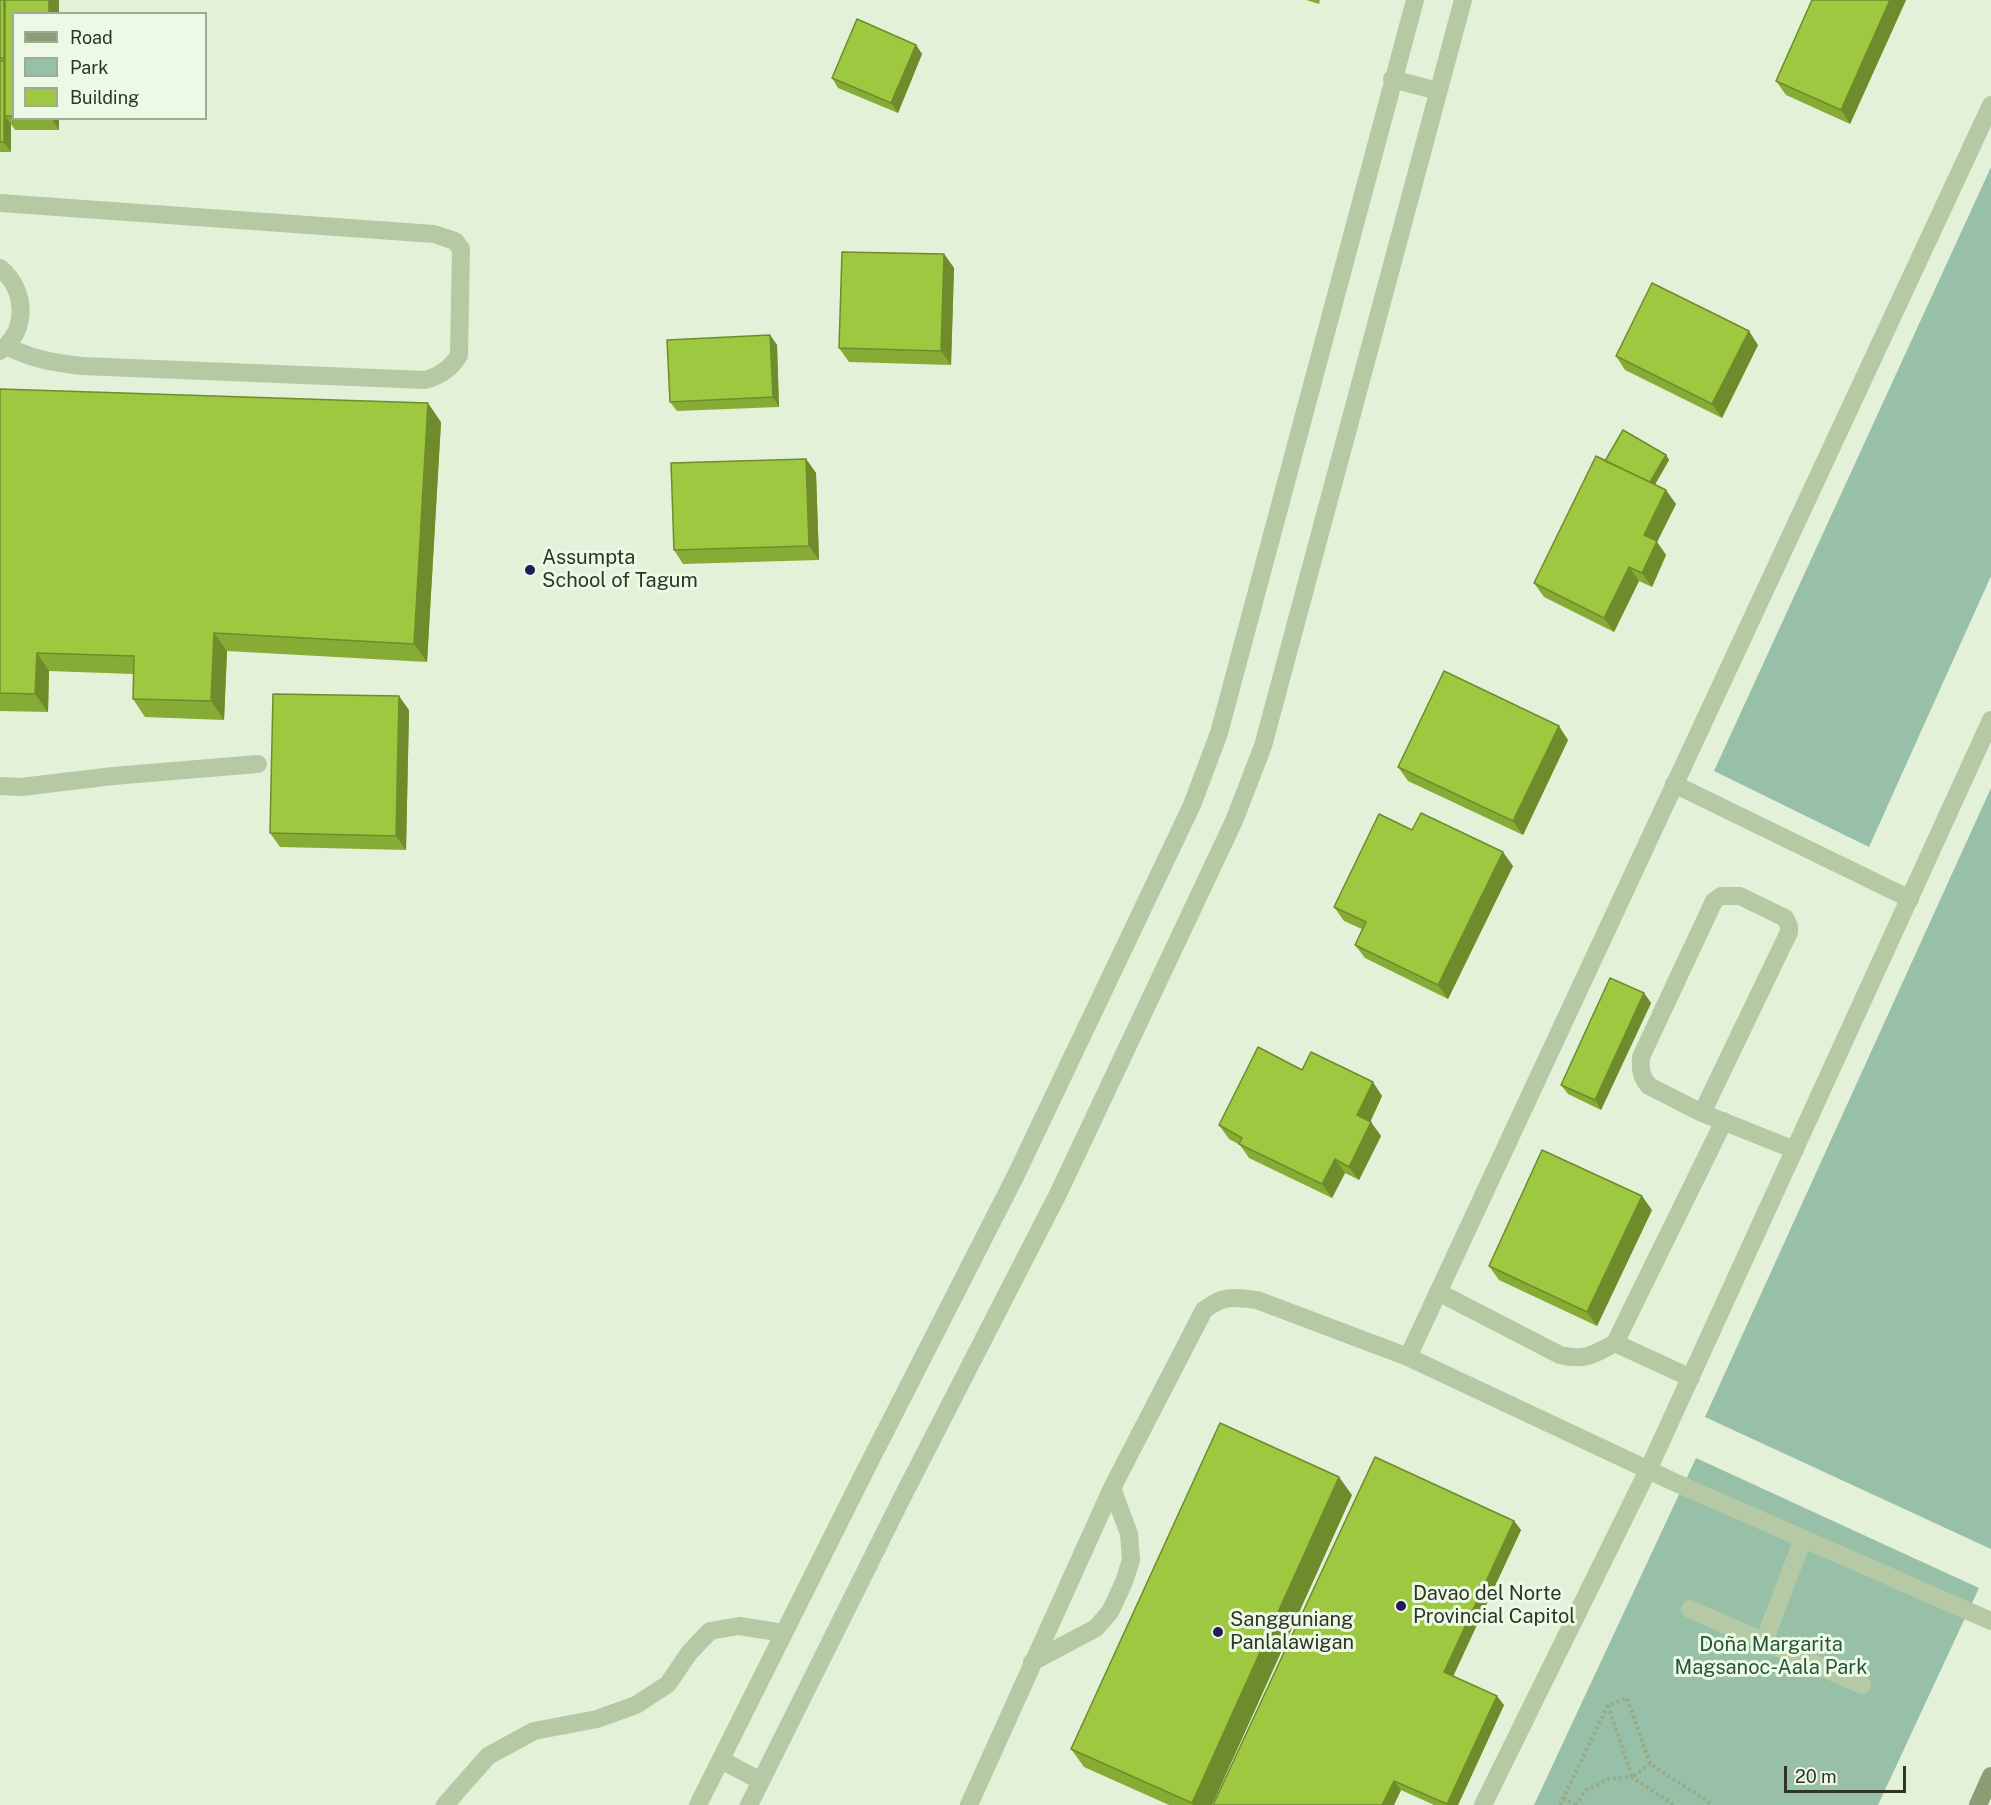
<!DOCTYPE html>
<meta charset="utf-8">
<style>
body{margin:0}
#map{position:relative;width:1991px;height:1805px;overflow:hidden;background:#e2f1d8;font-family:"Public Sans",sans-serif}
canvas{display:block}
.legend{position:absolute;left:12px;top:12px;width:195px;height:108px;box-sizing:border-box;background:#ecf9e4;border:2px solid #a0aa98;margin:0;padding:8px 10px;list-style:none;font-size:18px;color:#2f3426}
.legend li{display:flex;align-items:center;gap:12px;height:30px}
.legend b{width:30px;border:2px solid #a0aa98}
.scale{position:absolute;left:1784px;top:1766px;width:122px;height:27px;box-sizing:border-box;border:3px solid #2f3426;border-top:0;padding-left:8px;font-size:18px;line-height:21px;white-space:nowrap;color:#2f3426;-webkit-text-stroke:4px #ecf9e4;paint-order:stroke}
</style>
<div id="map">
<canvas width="1991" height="1805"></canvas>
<ul class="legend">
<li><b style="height:8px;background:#8c9d75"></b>Road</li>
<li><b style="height:16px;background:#98c0a8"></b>Park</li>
<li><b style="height:16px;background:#9dc83f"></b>Building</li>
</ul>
<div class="scale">20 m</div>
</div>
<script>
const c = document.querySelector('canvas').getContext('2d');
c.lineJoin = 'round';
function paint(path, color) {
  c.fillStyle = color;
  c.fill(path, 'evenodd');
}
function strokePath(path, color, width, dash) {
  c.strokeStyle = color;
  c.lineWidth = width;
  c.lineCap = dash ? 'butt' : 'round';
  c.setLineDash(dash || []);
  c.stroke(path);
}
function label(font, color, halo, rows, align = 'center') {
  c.font = font + ' "Public Sans",sans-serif';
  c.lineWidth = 6;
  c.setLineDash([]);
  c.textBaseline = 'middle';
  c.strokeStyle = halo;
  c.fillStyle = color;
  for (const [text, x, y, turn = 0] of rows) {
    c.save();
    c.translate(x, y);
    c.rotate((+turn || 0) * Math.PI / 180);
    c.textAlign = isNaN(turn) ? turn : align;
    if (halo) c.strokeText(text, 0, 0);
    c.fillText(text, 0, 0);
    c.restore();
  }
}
paint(new Path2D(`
 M1991 167V576L1869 847 1714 771Z
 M1991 788V1549L1705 1417Z
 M1696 1458 1979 1588 1878 1805H1534Z`), '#98c0a8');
strokePath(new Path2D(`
 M1608 1705 1632 1777 1650 1764
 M1563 1798 1575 1805
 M1560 1805 1608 1705 1627 1698 1650 1764 1713 1805
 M1575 1805 1586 1790 1609 1779 1632 1777 1674 1805`), '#98ab86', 4, [3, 3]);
strokePath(new Path2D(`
 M0 203 434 234 455 241 461 249 459 355C451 369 440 376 425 380L82 366C54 363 32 359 6 346
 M0 268C26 289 29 330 0 351
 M1674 784 1910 899
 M0 786 21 787 113 776 258 764
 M1702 1113 1789 932V926L1785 918 1740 896H1721L1714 901 1641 1057C1640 1069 1641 1077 1649 1086L1702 1113 1795 1150
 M1438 1292 1560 1355C1585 1361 1593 1355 1615 1343
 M1691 1378 1615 1343 1724 1121
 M1690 1609 1862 1685
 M1764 1641 1803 1539
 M445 1805 488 1756 534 1731 597 1719 636 1705 668 1684 689 1653 710 1631 739 1626 784 1633`), '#b5c9a4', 18);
strokePath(new Path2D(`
 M1392 79 1438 91
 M1408 1357 1991 105
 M1032 1662 1096 1628 1110 1612 1124 1582 1131 1560 1129 1534 1112 1488
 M721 1760 761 1781
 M698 1805 863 1475 1016 1175 1192 805 1219 733 1415 0
 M749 1805 904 1494 1058 1194 1234 821 1263 746 1463 0
 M969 1805 1112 1488 1204 1310C1224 1295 1233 1297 1257 1300L1408 1357 1674 1482 1991 1621
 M1483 1805 1649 1468 1991 720`), '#b5c9a4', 18);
strokePath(new Path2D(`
 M1978 1805 1991 1776`), '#8c9d75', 18);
paint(new Path2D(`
 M0 0H59V14H14V118H59V130H15L11 124V152H0Z
 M1306 0H1320L1319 4Z
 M1812 0H1906L1850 124 1786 95 1776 81Z
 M916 45 922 54 898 113 838 88 832 78Z
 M944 254 954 268 951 365 849 362 839 348Z
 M770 335 777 345 779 407 677 411 670 402Z
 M1758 345 1722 418 1625 370 1616 356Z
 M0 389 441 422 427 662 227 651 224 720 145 717 133 699V674L49 671 48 712 0 711Z
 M1666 455 1669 460 1655 484 1676 504 1657 542 1666 555 1652 587 1639 581 1614 632 1544 597 1534 583 1606 461Z
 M806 459 816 473 819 560 683 564 674 550Z
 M409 710 406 850 280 847 270 833Z
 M1568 740 1523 835 1408 781 1398 767Z
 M1412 830 1513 866 1448 999 1365 958 1355 945 1362 929 1344 921 1334 907Z
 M1644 993 1651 1003 1601 1110 1568 1094 1561 1085Z
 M1302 1070 1382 1096 1370 1122 1381 1136 1359 1180 1345 1173 1332 1198 1249 1158 1240 1145 1229 1139 1219 1125Z
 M1652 1210 1597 1326 1499 1280 1489 1266Z
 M1352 1495 1212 1805H1169L1084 1767 1071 1749Z
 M1514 1521 1521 1530 1453 1676 1504 1705 1458 1805H1434L1401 1790 1394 1805H1213Z`), '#87ac36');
paint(new Path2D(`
 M49 0H59V14H49Z
 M1890 0H1906L1850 124 1841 110Z
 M916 45 922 54 898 113 891 103Z
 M4 61 5 116 11 124V152L4 142Z
 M51 118H59V130Z
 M944 254 954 268 951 365 941 351Z
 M1749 331 1758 345 1722 418 1712 404Z
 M770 335 777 345 779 407 773 397Z
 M428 403 441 422 427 662 414 644Z
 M1666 455 1669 460 1652 490 1648 485Z
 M806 459 816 473 819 560 809 546Z
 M1666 490 1676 504 1657 542 1666 555 1652 587 1642 573 1644 535Z
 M1629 567 1639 581 1614 632 1604 618Z
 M214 633 227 651 224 720 211 701Z
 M37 653 49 671 48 712 35 694Z
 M399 696 409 710 406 850 396 836Z
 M1559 726 1568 740 1523 835 1513 821Z
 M1503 852 1513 866 1448 999 1438 985Z
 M1644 993 1651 1003 1601 1110 1595 1100Z
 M1373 1082 1382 1096 1367 1129 1357 1115Z
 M1371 1122 1381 1136 1359 1180 1349 1167Z
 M1335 1159 1345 1173 1332 1198 1322 1184Z
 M1642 1196 1652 1210 1597 1326 1587 1312Z
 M1339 1477 1352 1495 1212 1805H1193L1192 1803Z
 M1514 1521 1521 1530 1451 1681 1444 1672Z
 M1497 1696 1504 1705 1458 1805H1448L1447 1804Z
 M1394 1781 1401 1790 1394 1805H1382Z`), '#6e8c2c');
const building = new Path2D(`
 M0 0H4V58H0Z
 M5 0H49V14H14V116H5Z
 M1812 0H1890L1841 110 1776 81Z
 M857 19 916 45 891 103 832 78Z
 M0 61H4V142H0Z
 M842 252 944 254 941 351 839 348Z
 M1652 283 1749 331 1712 404 1616 356Z
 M770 335 773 397 670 402 667 340Z
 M0 389 428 403 414 644 214 633 211 701 133 699 134 656 37 653 35 694 0 693Z
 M1623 430 1666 455 1650 482 1605 461Z
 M1596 456 1666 490 1644 535 1657 541 1642 573 1629 567 1604 618 1534 583Z
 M806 459 809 546 674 550 671 463Z
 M1444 671 1559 726 1513 821 1398 767Z
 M273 694 399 696 396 836 270 833Z
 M1421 813 1503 852 1438 985 1355 945 1366 922 1334 907 1379 814 1412 830Z
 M1610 978 1644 993 1595 1100 1561 1085Z
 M1258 1047 1302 1070 1311 1052 1373 1082 1357 1115 1371 1122 1349 1167 1335 1159 1322 1184 1239 1144 1242 1138 1219 1125Z
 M1542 1150 1642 1196 1587 1312 1489 1266Z
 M1220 1423 1339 1477 1192 1803 1071 1749Z
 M1375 1457 1514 1521 1444 1672 1497 1696 1447 1804 1394 1781 1382 1805H1213Z`);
paint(building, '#9dc83f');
strokePath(building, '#6e8c2c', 1.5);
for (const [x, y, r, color] of [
 [530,570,6,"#231b56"],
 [1401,1606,6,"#231b56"],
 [1218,1632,6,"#231b56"]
]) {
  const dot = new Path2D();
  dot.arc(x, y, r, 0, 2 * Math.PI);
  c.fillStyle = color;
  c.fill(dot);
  strokePath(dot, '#ecf9e4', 2);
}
label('20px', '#2f3426', '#ecf9e4', [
 ["Assumpta",542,558],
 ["School of Tagum",542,581],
 ["Davao del Norte",1413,1594],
 ["Provincial Capitol",1413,1617],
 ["Sangguniang",1230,1620],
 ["Panlalawigan",1230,1643]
], 'left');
label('20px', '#29533b', '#ecf9e4', [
 ["Doña Margarita",1771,1645],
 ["Magsanoc-Aala Park",1771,1668]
]);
</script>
